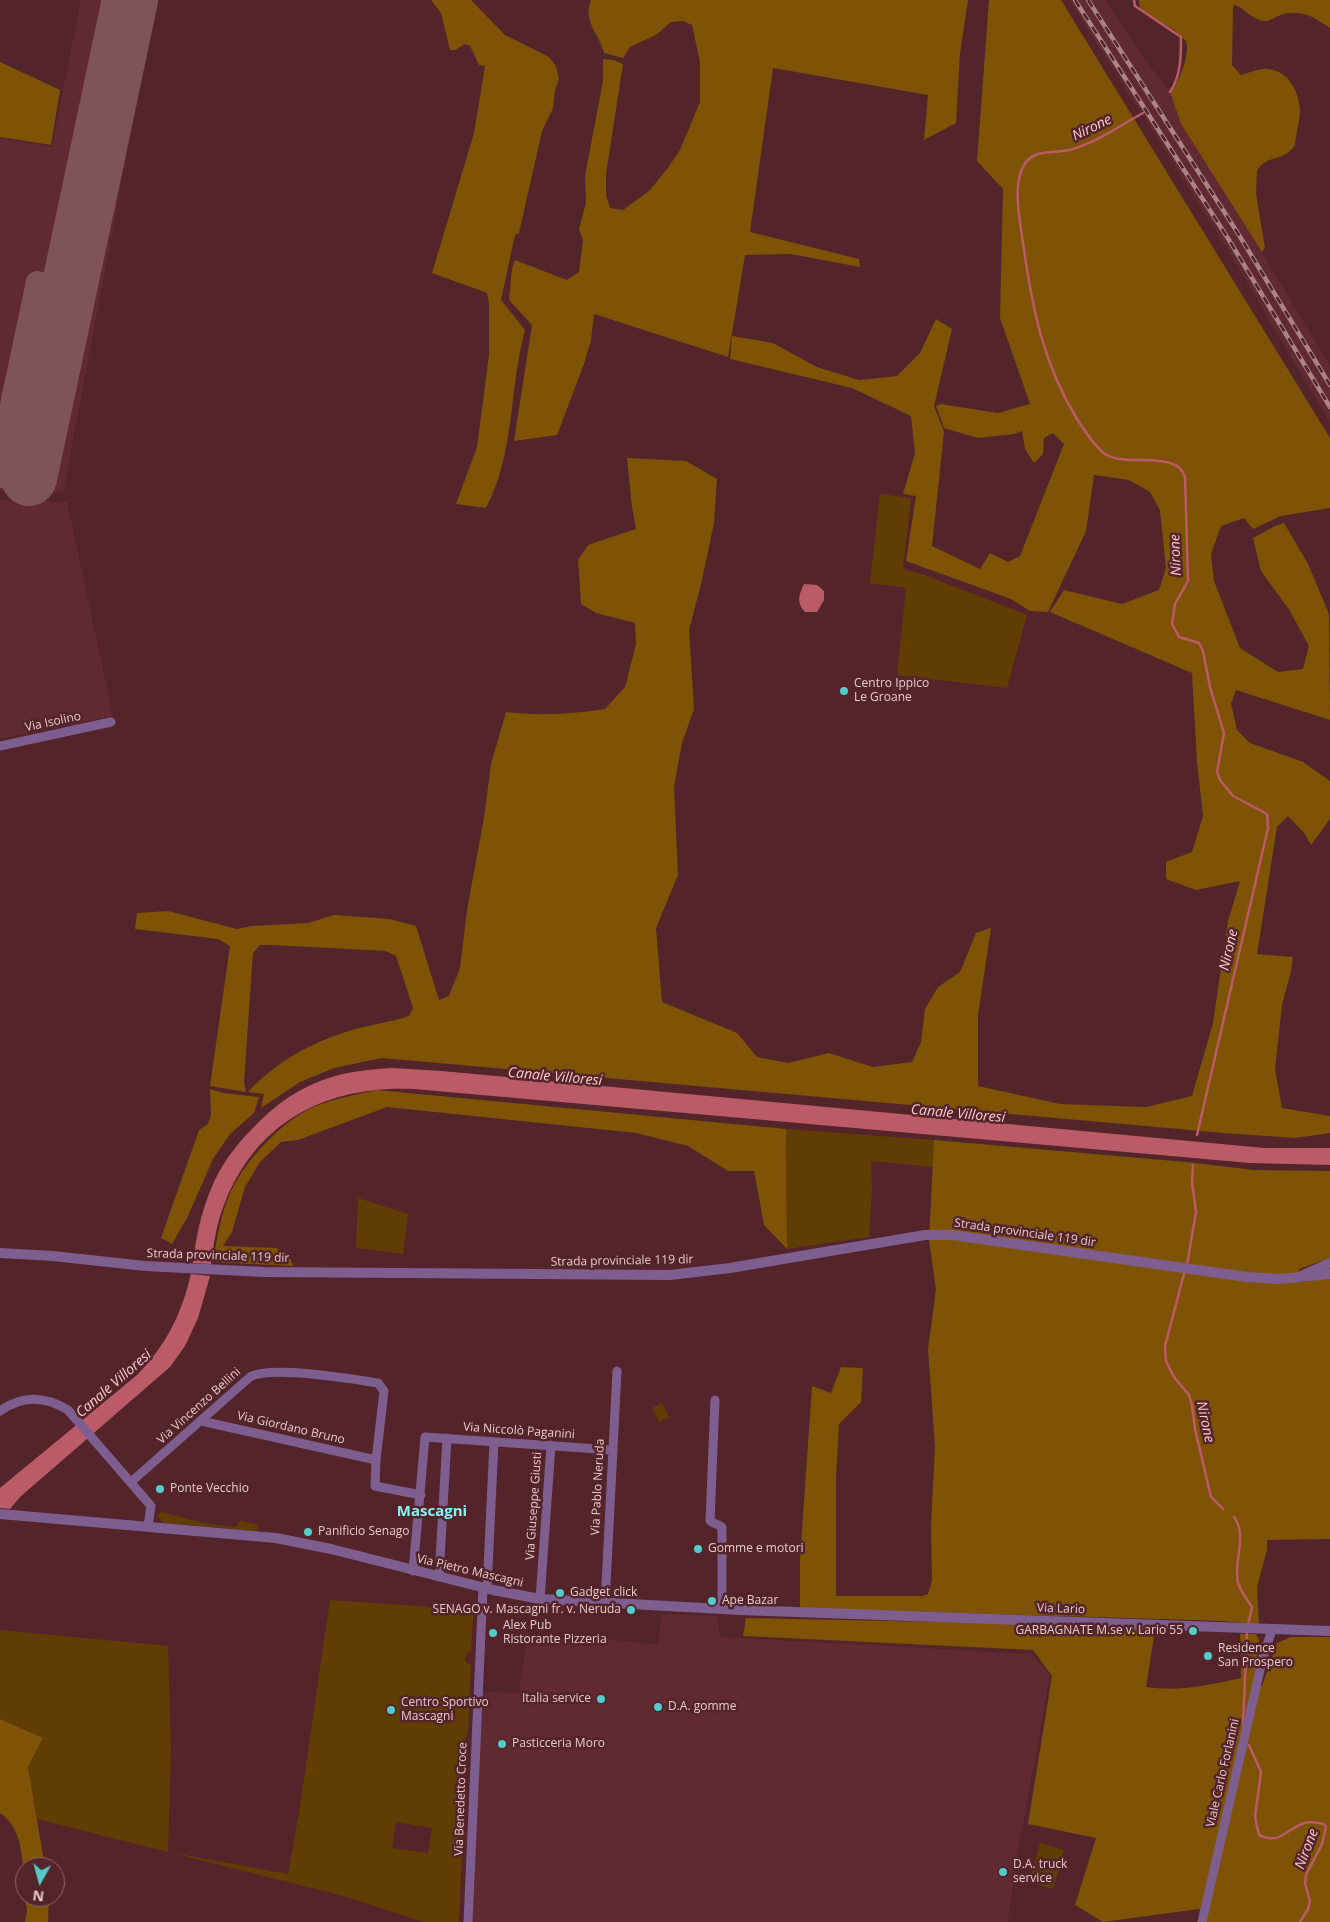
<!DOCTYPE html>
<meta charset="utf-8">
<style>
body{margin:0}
#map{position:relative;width:1330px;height:1922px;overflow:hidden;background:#53242a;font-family:"Open Sans",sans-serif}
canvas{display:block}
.north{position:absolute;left:15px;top:1857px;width:50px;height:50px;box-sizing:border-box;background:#53242a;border:1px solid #8f666a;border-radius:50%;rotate:187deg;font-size:14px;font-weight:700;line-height:20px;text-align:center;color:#e8c9cb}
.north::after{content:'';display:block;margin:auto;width:18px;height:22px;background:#53cdcb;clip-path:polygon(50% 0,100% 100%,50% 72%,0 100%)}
</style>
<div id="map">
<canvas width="1330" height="1922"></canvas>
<div class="north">N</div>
</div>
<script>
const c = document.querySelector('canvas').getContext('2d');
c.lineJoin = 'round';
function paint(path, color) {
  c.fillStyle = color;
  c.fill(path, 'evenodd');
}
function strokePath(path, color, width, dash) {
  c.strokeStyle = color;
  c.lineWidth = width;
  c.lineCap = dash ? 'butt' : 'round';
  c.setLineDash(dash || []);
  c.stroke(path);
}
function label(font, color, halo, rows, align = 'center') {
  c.font = font + ' "Open Sans",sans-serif';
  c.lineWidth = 5;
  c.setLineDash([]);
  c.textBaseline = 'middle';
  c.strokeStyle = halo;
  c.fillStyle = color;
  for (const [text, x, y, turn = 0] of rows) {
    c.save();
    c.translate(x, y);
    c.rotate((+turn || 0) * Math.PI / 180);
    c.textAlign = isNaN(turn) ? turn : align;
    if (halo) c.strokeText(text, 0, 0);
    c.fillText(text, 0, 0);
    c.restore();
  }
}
paint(new Path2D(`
 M81 0H156L63 493 0 491V138L52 147Z
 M1069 0H1106L1144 58 1170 92 1181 124 1262 252 1330 366V423L1229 252 1145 119 1146 116 1141 109 1138 108Z
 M0 500 67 502 113 716 0 739Z
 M662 1614 717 1616 720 1637 1032 1654 1050 1676 1016 1862 1008 1922H468L482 1692 519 1693 527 1641 568 1645 569 1635 658 1645Z`), '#612a32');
paint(new Path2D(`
 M880 494 911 498 903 569 922 574 1027 615 1007 688 897 675 906 588 870 583Z
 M786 1129 934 1140 933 1167 871 1161 872 1190 869 1237 787 1249Z
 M358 1198 408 1214 403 1254 356 1248Z
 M662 1403 669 1417 659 1422 652 1408Z
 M161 1512 208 1524 236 1527 240 1521 259 1525 257 1530 255 1531 164 1523 157 1516Z
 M330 1600 477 1610 473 1618 471 1651 466 1655 465 1661 471 1665 468 1731 463 1744 466 1758 459 1922H424L343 1896 37 1819 28 1767 43 1738 0 1719V1630L168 1646 171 1750 168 1852 288 1874 299 1813ZM396 1822 432 1828 428 1853 392 1848Z
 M1040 1843 1064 1850 1053 1889 1029 1882Z`), '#603e03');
paint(new Path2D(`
 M431 0H471L505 35 549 57 556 66 559 79 555 90 553 108 542 131 519 233 515 235 501 300 525 330C509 389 515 453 486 508L456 504 477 447 489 355V304L487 293 432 273 474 133 485 66 479 65 470 46 465 44 455 50H450L441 13Z
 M591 0H968L960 53 956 123 924 140 928 95 773 68 750 232 859 259 860 267 791 254 745 255 728 357 594 314 591 340 584 364 557 435 514 441 532 325 509 300 512 269 515 260 567 280 579 272 583 240 579 229 586 203 585 176 603 81V59L613 60 623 64 606 174V195L610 208 623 210 649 191 667 169 680 150 700 102V62L692 25 683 21 671 22 656 35 630 47 623 58 604 53C600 35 582 21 591 0Z
 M989 0H1061L1330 438V508L1281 516 1253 529 1244 518 1221 526 1211 554 1214 581 1240 648 1278 672 1303 669 1309 646 1290 611 1261 571 1253 538 1275 526 1284 523 1308 564 1329 614 1330 720 1236 690 1231 704 1237 730 1250 743 1303 762 1330 781V819L1311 845 1305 834 1288 816 1277 827 1257 954 1293 957 1291 971 1282 1005 1275 1069 1282 1108 1330 1116V1133L1295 1138 1224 1133 382 1058 334 1068 300 1082 261 1108 264 1094 248 1092C275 1063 308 1044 346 1032 366 1025 388 1023 409 1016L413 1008 396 956 386 951 271 945H260L253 953 244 1082 246 1092 210 1086 230 946 218 939 135 929 137 913 168 911 237 929 251 926 308 923 334 915 390 919 416 926 439 1000 449 996 460 968 467 910 484 818 491 764 506 712C539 716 572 714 605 709L625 687 636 644 635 623 596 613 581 604 578 560 588 545 636 529 632 507 627 458 686 461 717 479 714 523 701 584 689 630 694 709 682 743 674 787 678 875 656 928 662 1002 737 1033 757 1057 788 1063 829 1053 873 1067 912 1062 921 1042 925 1009 938 987 960 972 976 933 991 928 978 1015V1086L1060 1104 1146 1107 1192 1096 1213 1023 1228 921 1240 881 1196 890 1166 879V862L1192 852 1203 816 1197 762 1192 673 1050 612 1064 590 1122 604 1159 590 1166 568 1160 510 1150 492 1129 480 1094 475 1086 531 1048 612 1030 611 1011 599 906 561 916 496 903 494 915 453 911 416 852 388 730 359 732 336 773 343 817 367 859 380 897 376 920 353 936 319 952 329 934 406 944 432 932 546 980 569 990 553 1008 562 1020 556 1064 444 1053 433 1044 438 1043 454 1034 463 1025 449 1022 431 1014 434 978 438 944 428 936 406 940 404 998 413 1030 404 1000 318 1003 189 977 161Z
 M1139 0H1330V28C1312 16 1300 8 1278 16 1273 18 1269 22 1263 21 1253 19 1245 10 1236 5L1233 6 1232 65 1241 75C1249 73 1260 68 1268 69 1289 71 1299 92 1300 110 1300 121 1296 133 1295 145 1285 162 1266 154 1257 171L1256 194 1265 248 1262 252 1181 124 1170 92C1180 82 1190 54 1186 41L1174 30 1144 12 1140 8Z
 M0 62 60 90 51 145 0 137Z
 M210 1089 223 1093 259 1097 254 1113 230 1134 213 1159 187 1218 172 1244 161 1238 199 1130 208 1124 211 1115Z
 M377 1090 786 1129 787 1249 764 1225 754 1171H728L688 1146 636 1133 387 1107 298 1140 281 1142 260 1162 245 1187 232 1232 223 1246 276 1248 289 1255 293 1266 213 1262C217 1238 221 1213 231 1191 247 1158 286 1116 321 1104 339 1098 358 1094 377 1090Z
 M934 1140 1186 1162 1254 1170 1330 1171V1258L1299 1269 1302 1282 1330 1278V1539L1267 1540V1550L1257 1587 1259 1625 1224 1621 800 1608V1559L812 1386 831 1393 841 1367 863 1368 861 1402 839 1424 836 1478V1596H923L928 1594 932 1580 931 1524 935 1447 928 1349 936 1289 929 1240Z
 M746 1618 1080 1625 1155 1630 1146 1687C1179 1692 1209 1685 1241 1678L1240 1634H1256L1259 1640 1254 1684 1262 1686 1277 1643 1291 1637H1330V1922H1204L1205 1917 1199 1909 1103 1922 1075 1905 1096 1838 1028 1824 1052 1676 1033 1650 743 1636Z
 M0 1719 43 1738 28 1767 45 1867H25V1893C22 1866 25 1829 0 1813Z
 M25 1897H49L48 1922H25L27 1911Z`), '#7e5306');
paint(new Path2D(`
 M804 584 817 585 824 591V600L817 612H805C796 602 799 595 804 584Z
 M392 1068 442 1071 1264 1148H1330V1165L1250 1163 414 1089C327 1085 256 1121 224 1205 216 1224 214 1244 211 1264L193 1263C196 1237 201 1213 211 1189 220 1166 235 1146 252 1129 294 1085 331 1071 392 1068Z
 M191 1274 210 1276 198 1318 185 1346 170 1367 20 1497 10 1509 0 1508V1488L137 1375C167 1344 181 1315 191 1274Z`), '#bc5b68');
strokePath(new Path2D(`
 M1134 0 1135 6 1181 37C1181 56 1181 76 1170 92
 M1143 113C1121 125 1094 144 1069 150 1054 154 1034 148 1024 165 1012 185 1020 221 1023 243 1032 307 1043 364 1077 419 1085 431 1094 446 1105 454 1125 468 1177 449 1185 477L1188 581 1175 604 1172 624 1179 637 1199 643 1203 651 1210 687 1224 733 1217 772 1220 780 1233 796 1267 814 1268 828 1197 1135
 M1187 1265 1196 1212 1192 1182 1193 1165
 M1185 1270 1165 1346 1166 1361 1174 1377 1189 1395 1192 1405 1195 1429 1211 1497 1223 1509
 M1234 1517C1248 1535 1233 1562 1238 1583 1241 1592 1247 1599 1252 1607L1248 1625
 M1243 1725 1247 1630
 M1249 1745 1261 1772 1255 1817 1259 1835C1280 1845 1285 1830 1304 1823 1310 1821 1318 1823 1324 1824L1326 1827 1322 1844 1306 1875 1305 1883 1310 1902 1308 1909 1300 1922`), '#bc5b68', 2.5);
strokePath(new Path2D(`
 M0 457 37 282 70 289
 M0 477 29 478`), '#7e5459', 22);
strokePath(new Path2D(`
 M29 478 130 0`), '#7e5459', 56);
strokePath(new Path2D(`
 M0 746 111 722
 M715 1400 710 1521 722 1527V1609
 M0 1411C22 1395 45 1396 68 1410L151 1506 148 1526
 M201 1421 376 1460
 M131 1482 250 1377C271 1365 352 1379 378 1383L384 1391 376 1460 375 1486 421 1495
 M413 1571 425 1437 612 1450
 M439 1577 447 1438
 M487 1589 494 1442
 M540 1599 551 1445
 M605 1604 617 1371
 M468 1922 483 1588
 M1202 1922 1263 1657 1272 1630`), '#7e5e8f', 9);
strokePath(new Path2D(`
 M0 1253 53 1256 145 1266 264 1272 670 1275 730 1268 925 1235H952L1247 1277 1280 1279 1330 1274
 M1303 1275 1330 1263
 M0 1514 276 1538 331 1549 493 1590 540 1599 740 1610 1330 1631`), '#7e5e8f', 10);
const rail = new Path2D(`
 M1075 0 1229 240 1330 407
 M1088 0 1239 235 1330 385`);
strokePath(rail, '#aa8488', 4.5);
strokePath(rail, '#53242a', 2.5, [8]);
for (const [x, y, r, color] of [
 [844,691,5,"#53cdcb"],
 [160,1489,5,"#53cdcb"],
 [308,1532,5,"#53cdcb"],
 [698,1549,5,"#53cdcb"],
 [560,1593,5,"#53cdcb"],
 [712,1601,5,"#53cdcb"],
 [631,1610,5,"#53cdcb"],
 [1193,1631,5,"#53cdcb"],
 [493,1633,5,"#53cdcb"],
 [1208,1656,5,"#53cdcb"],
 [601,1699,5,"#53cdcb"],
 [658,1707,5,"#53cdcb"],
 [391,1710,5,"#53cdcb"],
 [502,1744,5,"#53cdcb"],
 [1003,1872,5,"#53cdcb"]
]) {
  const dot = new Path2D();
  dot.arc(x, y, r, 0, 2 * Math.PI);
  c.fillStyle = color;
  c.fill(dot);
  strokePath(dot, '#53242a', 2);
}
label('12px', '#e8c9cb', '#53242a', [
 ["Centro Ippico",854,684],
 ["Le Groane",854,698],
 ["Ponte Vecchio",170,1489],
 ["Panificio Senago",318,1532],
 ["Gomme e motori",708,1549],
 ["Gadget click",570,1593],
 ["Ape Bazar",722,1601],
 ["SENAGO v. Mascagni fr. v. Neruda",621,1610,"right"],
 ["Alex Pub",503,1626],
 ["Ristorante Pizzeria",503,1640],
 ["GARBAGNATE M.se v. Lario 55",1183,1631,"right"],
 ["Residence",1218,1649],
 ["San Prospero",1218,1663],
 ["Italia service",591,1699,"right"],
 ["Centro Sportivo",401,1703],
 ["Mascagni",401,1717],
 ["D.A. gomme",668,1707],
 ["Pasticceria Moro",512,1744],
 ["D.A. truck",1013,1865],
 ["service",1013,1879]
], 'left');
label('12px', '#e8c9cb', '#53242a', [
 ["Via Isolino",53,722,-12],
 ["Strada provinciale 119 dir",1025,1233,8],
 ["Strada provinciale 119 dir",218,1256,2],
 ["Strada provinciale 119 dir",622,1261,-1],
 ["Via Vincenzo Bellini",199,1406,-42],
 ["Via Giordano Bruno",291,1428,13],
 ["Via Niccolò Paganini",519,1431,4],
 ["Via Pablo Neruda",598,1487,-87],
 ["Via Giuseppe Giusti",534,1506,-86],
 ["Via Pietro Mascagni",470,1571,13],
 ["Via Lario",1061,1609,2],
 ["Viale Carlo Forlanini",1223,1773,-77],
 ["Via Benedetto Croce",461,1799,-88]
]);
label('italic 14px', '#fec8cc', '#53242a', [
 ["Nirone",1092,128,-26],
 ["Nirone",1176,555,-92],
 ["Nirone",1229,950,-77],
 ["Canale Villoresi",555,1077,5],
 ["Canale Villoresi",958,1114,5],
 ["Canale Villoresi",114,1384,-41],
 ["Nirone",1205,1422,78],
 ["Nirone",1307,1849,-69]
]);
label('bold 15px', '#88f4f1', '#53242a', [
 ["Mascagni",432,1512]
]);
</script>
